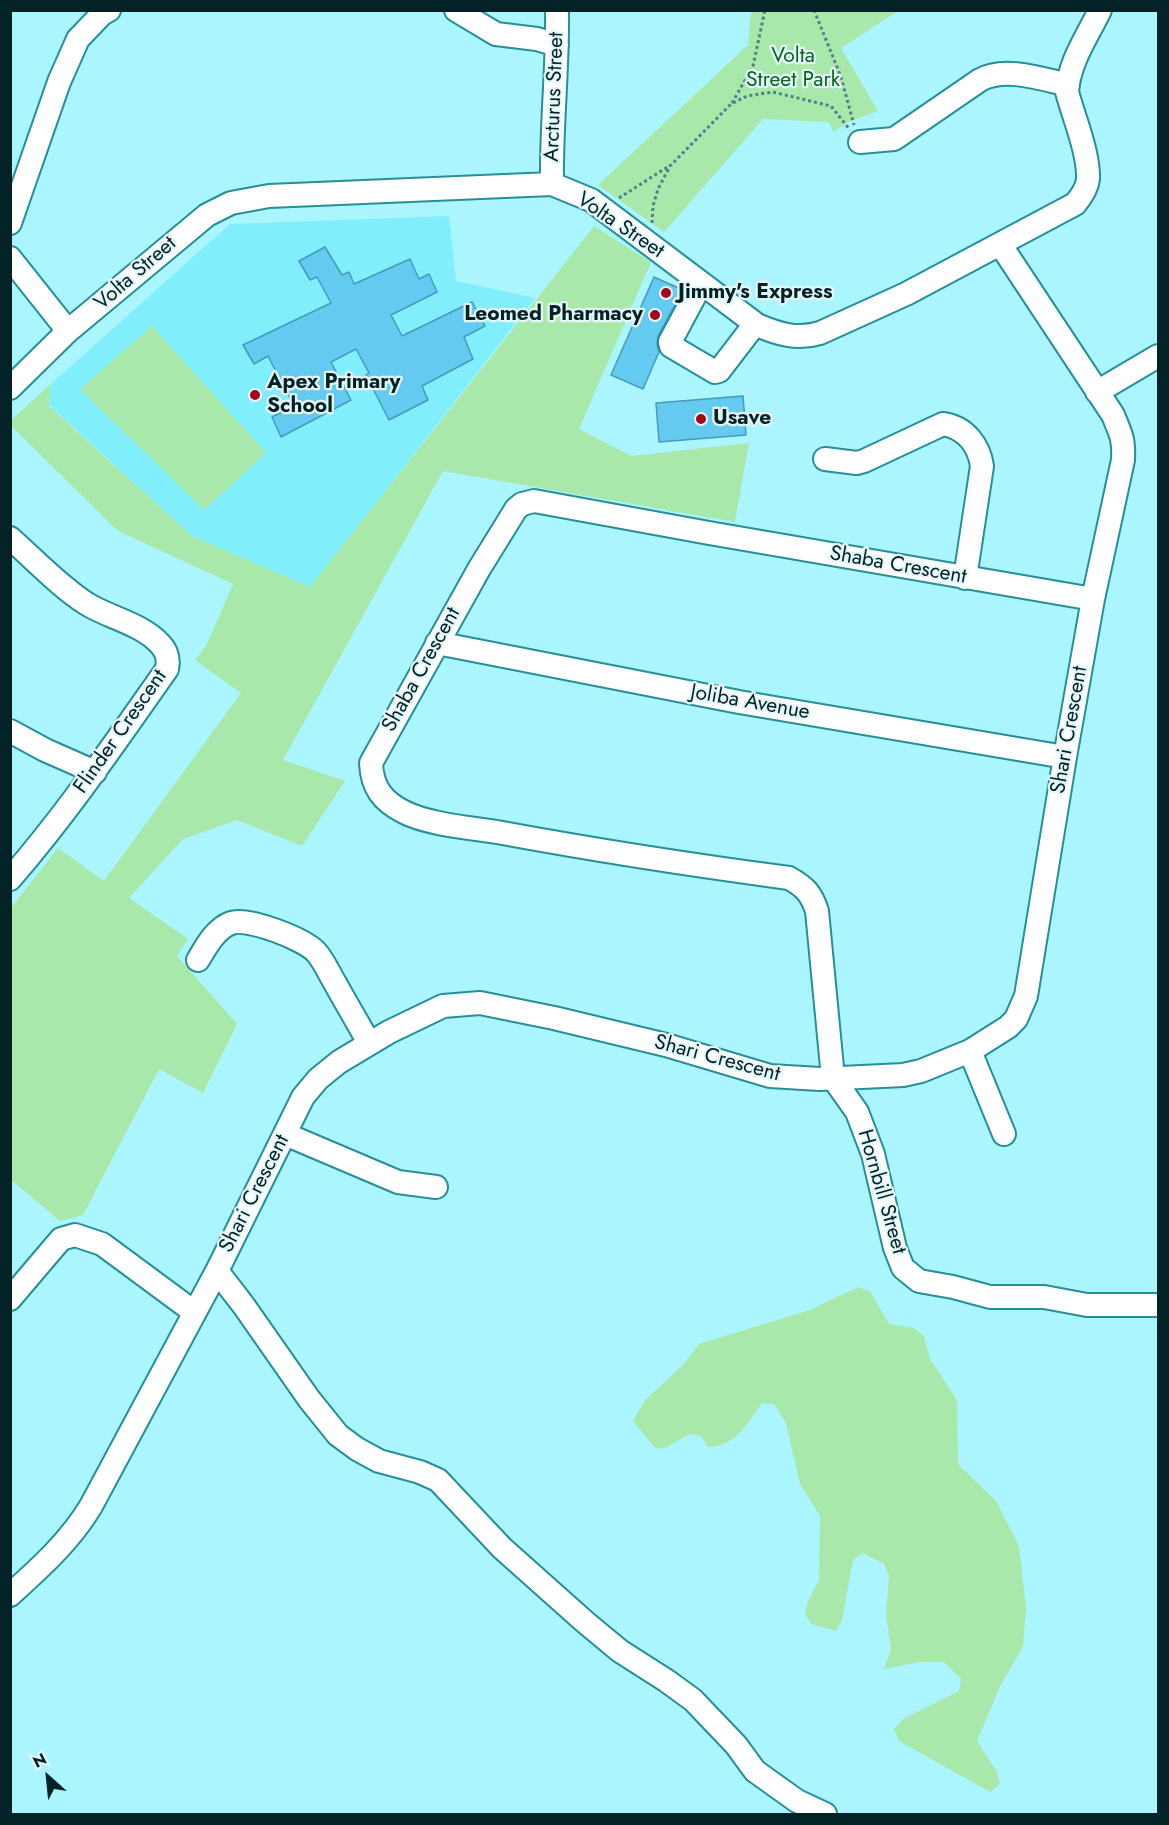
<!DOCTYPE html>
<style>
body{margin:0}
#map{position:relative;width:1169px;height:1825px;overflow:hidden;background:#abf5fe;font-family:Jost,sans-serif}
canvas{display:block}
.frame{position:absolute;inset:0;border:12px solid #032226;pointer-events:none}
.north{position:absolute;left:18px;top:1747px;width:60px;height:60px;-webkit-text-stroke:4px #e6f7f9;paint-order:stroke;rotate:333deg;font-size:16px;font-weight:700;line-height:24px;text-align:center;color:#032226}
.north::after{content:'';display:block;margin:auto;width:21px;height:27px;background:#032226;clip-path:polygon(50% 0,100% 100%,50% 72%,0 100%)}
</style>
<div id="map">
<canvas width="1169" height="1825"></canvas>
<div class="frame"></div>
<div class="north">N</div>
</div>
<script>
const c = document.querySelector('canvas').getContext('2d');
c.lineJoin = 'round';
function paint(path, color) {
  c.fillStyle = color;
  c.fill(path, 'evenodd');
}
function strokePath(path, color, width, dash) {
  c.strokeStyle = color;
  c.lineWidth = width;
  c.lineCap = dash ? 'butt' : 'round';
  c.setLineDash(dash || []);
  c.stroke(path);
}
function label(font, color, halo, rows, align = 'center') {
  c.font = font + ' Jost,sans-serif';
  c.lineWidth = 4.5;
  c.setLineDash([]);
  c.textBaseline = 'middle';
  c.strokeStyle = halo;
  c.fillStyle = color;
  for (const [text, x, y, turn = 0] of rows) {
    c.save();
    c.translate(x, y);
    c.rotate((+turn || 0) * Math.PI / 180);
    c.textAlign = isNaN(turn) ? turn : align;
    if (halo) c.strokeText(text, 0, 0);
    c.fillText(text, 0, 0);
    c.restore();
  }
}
paint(new Path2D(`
 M449 216 456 281 535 298 310 588 192 536 49 405 51 384 230 224Z`), '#81eefb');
paint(new Path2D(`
 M751 11H898L841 48 878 111 850 121 833 132 829 122 763 119 664 232 598 185 748 45Z
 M594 226 651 262 579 429 631 456 749 443 735 522 443 471 283 760 345 781 302 846 237 820 183 839 129 898 188 939 177 956 237 1024 203 1093 159 1069 83 1215 60 1221 11 1180V908L58 848 104 881 241 693 195 660 206 646 233 584 118 531 11 426V420L51 384 49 406 192 536 310 587Z
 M152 326 266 453 204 510 80 389Z
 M858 1287 870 1291 889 1324 914 1328 924 1336 930 1359 957 1400 958 1464 996 1501 1019 1546 1026 1608 1023 1647 1001 1684 977 1741 997 1772 1000 1784 990 1792 899 1741 894 1729 903 1719 959 1691 961 1679 944 1662H920L884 1669 891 1650 886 1614 889 1576 884 1564 863 1553 853 1560 842 1620 836 1631 811 1624 805 1614 808 1601 819 1580 820 1516 800 1484 786 1423 774 1404 762 1403C747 1424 735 1447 708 1447L701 1436 689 1434 667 1447 656 1449 633 1421 645 1400 683 1365 699 1344 810 1310Z`), '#a8e8aa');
const building = new Path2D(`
 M325 247 342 275 349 272 354 284 410 259 419 279 429 274 437 292 391 315 402 336 472 302 485 326 464 337 473 359 422 386 428 400 389 420 366 375 369 373 356 349 331 362 351 400 281 437 272 417 294 406 268 356 254 364 243 345 331 303 317 277 310 280 299 261Z
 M654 277 683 290 658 336 657 344 659 352 643 389 611 375Z
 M743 396 746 435 659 442 656 403Z`);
paint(building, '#64caf0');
strokePath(building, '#479ab9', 1.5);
const minor = new Path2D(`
 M456 10 496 34 537 39 557 45
 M860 142 894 139 980 80C1005 66 1042 79 1068 85
 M552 184C551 126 558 69 557 10
 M10 223 59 82 78 39 102 14 109 10
 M10 258 68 331
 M701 284 670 342 671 346 715 372 719 371 755 324
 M10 388 68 331 207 215 231 203 269 196 552 184 591 200 757 325C778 334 797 340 820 333L906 294 1075 204C1081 197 1087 189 1088 179 1089 153 1074 118 1067 92 1069 62 1087 37 1100 10
 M1097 392 1158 356
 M825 459 857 463 864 461 943 424C965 427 979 445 982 466L965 578
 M10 538C35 560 59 586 87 604 110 618 142 624 160 644 167 651 169 659 167 669 117 740 68 812 10 879
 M1093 599 709 533 534 501 522 504 516 509 479 569 371 763C372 787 382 801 404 812 427 824 470 828 497 832 594 850 691 865 789 878 805 887 811 893 817 911L833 1078 857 1112 873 1154 895 1248 903 1268 919 1281 953 1287 990 1297H1044L1087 1305H1158
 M437 643 739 702 1065 757
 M10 731 45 750 95 772
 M198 960C206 947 215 929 231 923 248 917 304 939 316 952 324 961 329 973 335 983 346 1003 358 1023 369 1043
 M970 1051 1004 1134
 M285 1134 398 1182 436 1187
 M217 1271 244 1306 309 1399 338 1435 357 1449 379 1461 420 1472 438 1480 502 1548 585 1622 620 1651 667 1681 693 1700 736 1745 755 1771 797 1801 825 1814
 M10 1299 61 1239 75 1235 102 1244 194 1312
 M10 1595C41 1567 70 1541 91 1506L217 1271 303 1097 318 1079 339 1062 389 1032 443 1006 480 1003 554 1018 666 1045 770 1076 820 1079 903 1075 921 1071 970 1051 1008 1027 1016 1019 1026 996 1065 757 1093 599 1123 460C1124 438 1121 435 1113 415L1000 244`);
strokePath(minor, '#268f99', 26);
strokePath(new Path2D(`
 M814 10 841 77 854 125
 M732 103 753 66 765 10
 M619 198 669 166
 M652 223 653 206 658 189 670 166 731 104 747 96 773 92 831 106 850 130`), '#4f8188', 3, [3, 3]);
strokePath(minor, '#fff', 22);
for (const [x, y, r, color] of [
 [666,293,6,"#a30719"],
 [655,315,6,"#a30719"],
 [255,395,6,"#a30719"],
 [701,419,6,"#a30719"]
]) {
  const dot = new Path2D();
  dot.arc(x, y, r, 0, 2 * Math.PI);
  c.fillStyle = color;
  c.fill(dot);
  strokePath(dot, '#e6f7f9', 2);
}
label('21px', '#016619', '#e6f7f9', [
 ["Volta",793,57],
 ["Street Park",793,81]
]);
label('21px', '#032226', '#e6f7f9', [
 ["Arcturus Street",555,97,-88],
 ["Volta Street",620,226,34],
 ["Volta Street",136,274,-41],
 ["Shaba Crescent",898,566,10],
 ["Shaba Crescent",422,670,-61],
 ["Joliba Avenue",750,703,10],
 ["Shari Crescent",1070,730,-80],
 ["Flinder Crescent",121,732,-55],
 ["Shari Crescent",717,1059,15],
 ["Hornbill Street",881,1192,74],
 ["Shari Crescent",255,1194,-63]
]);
label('bold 21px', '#032226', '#e6f7f9', [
 ["Jimmy's Express",678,293],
 ["Leomed Pharmacy",643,315,"right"],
 ["Apex Primary",267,383],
 ["School",267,407],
 ["Usave",713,419]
], 'left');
</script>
